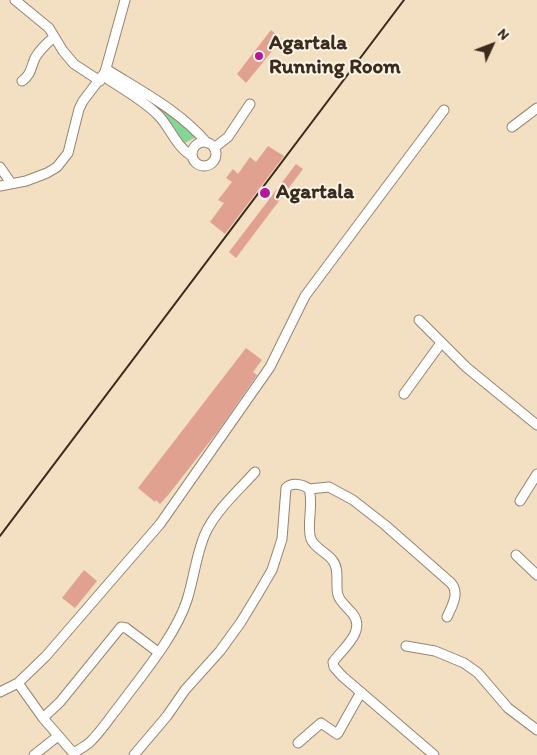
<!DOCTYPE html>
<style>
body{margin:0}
#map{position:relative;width:537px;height:755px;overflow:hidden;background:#f3dfc2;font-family:Itim,sans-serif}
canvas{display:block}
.north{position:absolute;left:467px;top:20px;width:50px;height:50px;-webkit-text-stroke:4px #fcf5e5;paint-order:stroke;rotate:47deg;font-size:14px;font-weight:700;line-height:20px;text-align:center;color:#3b2a1e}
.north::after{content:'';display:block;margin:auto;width:18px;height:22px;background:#3b2a1e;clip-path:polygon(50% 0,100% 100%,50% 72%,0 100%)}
</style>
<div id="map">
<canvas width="537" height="755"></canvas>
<div class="north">N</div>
</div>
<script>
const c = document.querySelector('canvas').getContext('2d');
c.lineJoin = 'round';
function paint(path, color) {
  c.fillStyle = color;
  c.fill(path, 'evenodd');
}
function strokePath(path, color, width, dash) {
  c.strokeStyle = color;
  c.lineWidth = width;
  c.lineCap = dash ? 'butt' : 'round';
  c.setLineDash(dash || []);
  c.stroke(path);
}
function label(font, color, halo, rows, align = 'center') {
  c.font = font + ' Itim,sans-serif';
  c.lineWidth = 4;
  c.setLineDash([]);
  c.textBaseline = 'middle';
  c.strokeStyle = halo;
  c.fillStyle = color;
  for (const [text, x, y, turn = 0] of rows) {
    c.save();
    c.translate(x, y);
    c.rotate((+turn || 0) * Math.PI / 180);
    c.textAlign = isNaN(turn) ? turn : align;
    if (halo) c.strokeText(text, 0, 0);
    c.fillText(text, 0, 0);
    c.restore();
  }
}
paint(new Path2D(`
 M110 75 153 102 196 137 183 144 170 122 161 112Z`), '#85d798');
paint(new Path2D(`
 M271 30 282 39 246 83 237 74Z
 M268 146 284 156 225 234 210 222 224 203 218 200 232 182 226 178 233 169 238 174 250 157 256 162Z
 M296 164 303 169 236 258 229 252Z
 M246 348 262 360 253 372 257 375 218 431 169 494 160 504 156 500 155 502 138 488Z
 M84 570 97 581 75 608 62 598Z`), '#e0a191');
const minor = new Path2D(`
 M15 0 49 28 63 51 74 64 100 81
 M106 69C141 91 180 111 207 143
 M103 76C121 88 142 99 158 115 170 127 176 147 192 156
 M22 81C31 75 31 67 35 58 40 49 47 43 54 37
 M512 127 537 108
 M192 154a12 12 0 1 1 24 0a12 12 0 1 1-24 0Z
 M214 148 228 137 250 104
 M0 167 11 183
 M0 186 26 181 47 173 57 167 68 153 79 109 83 101 105 72 125 0
 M419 320 466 367 537 425
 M404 394 441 343
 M309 489 329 487 353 500 385 525 451 583C460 593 452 606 447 617
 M520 501 537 474
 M516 555 537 575
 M406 646 435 651 464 663 478 673 508 708 537 730
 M18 683 43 718 75 755
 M0 692 18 683 46 656 160 524 270 367 305 296 444 110
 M43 718 60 702 121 627 126 628 158 652
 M298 743 321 723 337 734 338 733 361 692
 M73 753C79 750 84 747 89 743 101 732 110 717 120 705 142 675 176 635 187 600 194 578 196 555 205 534 216 510 238 491 255 472
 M34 755 58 736
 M134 755 167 716 185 690 220 651 241 622 258 594 272 570 282 539 286 488C292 482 303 484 309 489 314 505 306 525 311 539 315 549 327 552 333 561 340 570 335 584 338 595 340 602 347 607 352 613 367 631 343 648 333 662L334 667 342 676 434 755`);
strokePath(minor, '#978470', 11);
strokePath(minor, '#fff', 9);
strokePath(new Path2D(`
 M0 536 404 0`), '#3b2a1e', 2);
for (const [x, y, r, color] of [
 [259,56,5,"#b5179e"],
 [265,193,6,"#b5179e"]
]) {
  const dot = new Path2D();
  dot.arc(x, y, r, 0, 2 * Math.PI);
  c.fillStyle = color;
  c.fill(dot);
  strokePath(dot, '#fcf5e5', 2);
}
label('bold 21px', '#3b2a1e', '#fcf5e5', [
 ["Agartala",269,44],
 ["Running Room",269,68],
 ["Agartala",276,193]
], 'left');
</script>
